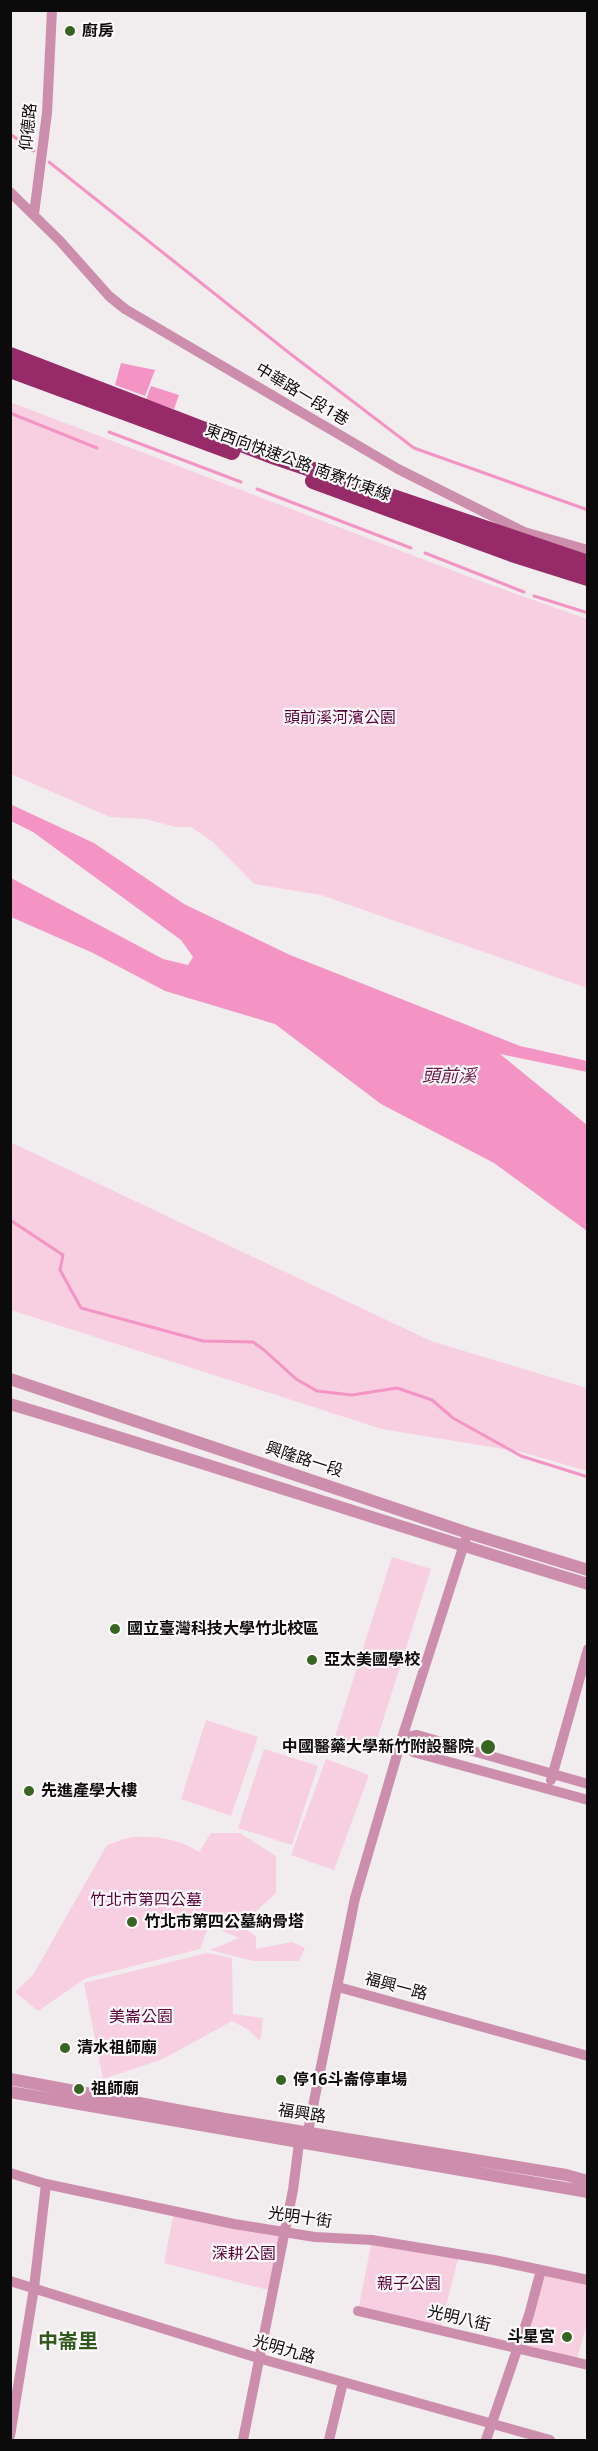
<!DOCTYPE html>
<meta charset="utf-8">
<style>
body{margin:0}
#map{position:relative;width:598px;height:2451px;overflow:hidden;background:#f1ecee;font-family:"Noto Sans",sans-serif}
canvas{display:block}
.frame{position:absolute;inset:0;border:12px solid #0c0b0c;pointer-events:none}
</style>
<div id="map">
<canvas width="598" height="2451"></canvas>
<div class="frame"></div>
</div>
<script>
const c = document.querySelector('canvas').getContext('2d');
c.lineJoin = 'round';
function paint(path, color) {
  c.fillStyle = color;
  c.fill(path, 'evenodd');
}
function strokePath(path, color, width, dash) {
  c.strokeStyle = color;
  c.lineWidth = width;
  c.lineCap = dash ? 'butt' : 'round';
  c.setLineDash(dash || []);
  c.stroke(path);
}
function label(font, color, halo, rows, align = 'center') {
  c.font = font + ' "Noto Sans","Noto Sans TC",sans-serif';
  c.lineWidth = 4.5;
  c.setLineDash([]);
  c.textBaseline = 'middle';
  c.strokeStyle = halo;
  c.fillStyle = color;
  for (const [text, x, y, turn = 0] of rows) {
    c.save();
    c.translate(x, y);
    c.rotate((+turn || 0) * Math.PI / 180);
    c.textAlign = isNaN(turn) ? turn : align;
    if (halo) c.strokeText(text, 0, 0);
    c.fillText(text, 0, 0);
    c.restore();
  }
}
paint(new Path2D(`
 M10 402 488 584 587 619V988L321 895 254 884 213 842 191 827H175L146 819 110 817 11 774Z
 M10 1142 431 1341 587 1388V1471L522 1452 382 1429 11 1310Z
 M392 1557 431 1569 373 1752 334 1740Z
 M206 1720 258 1737 231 1816 181 1799Z
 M264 1749 318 1766 292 1845 238 1828Z
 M326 1759 369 1775 334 1870 291 1855Z
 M211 1833H240L276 1856V1893L241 1925 256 1937V1949L292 1942 305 1948 299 1961H253L210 1950 239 1938 209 1925 200 1949 86 1978 38 2011 15 1992 33 1975 107 1845C114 1843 122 1839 129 1838 150 1834 182 1840 199 1852Z
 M207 1953 232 1958 233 2014 263 2018 260 2041 247 2029 232 2021 163 2059 103 2079 84 1983Z
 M174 2212 284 2232 272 2291 164 2263Z
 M372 2240 459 2254 440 2330 358 2311Z
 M541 2270 587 2280V2324L576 2362 517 2347Z`), '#f8cee1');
paint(new Path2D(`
 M121 363 155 370 145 396 115 385Z
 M151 386 179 395 174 409 146 400Z
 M10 804 94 843 184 904 290 955 520 1046 587 1061V1072L500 1054 587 1125V1231L494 1163 381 1104 275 1024 165 991 93 953 11 917V878L163 959 188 965 193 957 181 940 33 832 11 821Z`), '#f494c5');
strokePath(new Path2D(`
 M10 134 34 151
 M49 162 288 352 414 448 588 510
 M10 413 97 448
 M109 432 241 482
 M257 489 411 548
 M425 553 524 592
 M534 596 588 613
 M10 1220 63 1255 60 1270 81 1308 203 1341 253 1342 264 1350 296 1379 317 1391 352 1395 397 1388 432 1400 453 1418 521 1456 588 1477`), '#f494c5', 3);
strokePath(new Path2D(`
 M10 192 60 241 109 296 125 309 398 469 524 532 588 550
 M34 214 47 113 52 10
 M402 1738 413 1752 588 1800
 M402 1738 417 1735 588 1784
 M551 1780 588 1649
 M338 1987 588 2056
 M10 2173 46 2184 234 2224 315 2237 372 2240 494 2260 588 2280
 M10 2281 258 2358 550 2440
 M358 2311 588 2365
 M10 2436 34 2288 46 2184
 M243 2440 293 2190 299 2143 308 2131 355 1898 402 1738 466 1538
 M329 2440 343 2382
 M486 2440 529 2315 541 2270`), '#cc8eac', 10);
strokePath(new Path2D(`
 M10 1379 468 1533 588 1570
 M10 1404C204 1462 395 1526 588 1584
 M10 2079 225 2119 566 2175 588 2181
 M10 2092 588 2192`), '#cc8eac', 12);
strokePath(new Path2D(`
 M10 355 275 457 588 563
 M10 370 232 452
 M313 481 512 554 588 578`), '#972b6a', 16);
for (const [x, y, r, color] of [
 [70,31,6,"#386422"],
 [115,1629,6,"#386422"],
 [312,1660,6,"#386422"],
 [488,1747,8,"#386422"],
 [29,1791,6,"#386422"],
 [132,1922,6,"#386422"],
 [65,2048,6,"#386422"],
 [281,2080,6,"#386422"],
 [79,2089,6,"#386422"],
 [567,2337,6,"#386422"]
]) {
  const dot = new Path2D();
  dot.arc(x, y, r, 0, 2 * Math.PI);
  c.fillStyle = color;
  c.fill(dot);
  strokePath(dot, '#fef9fb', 2);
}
label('bold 16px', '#0c0b0c', '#fef9fb', [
 ["廚房",82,31],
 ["國立臺灣科技大學竹北校區",127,1629],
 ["亞太美國學校",324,1660],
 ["中國醫藥大學新竹附設醫院",474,1747,"right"],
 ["先進產學大樓",41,1791],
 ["竹北市第四公墓納骨塔",144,1922],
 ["清水祖師廟",77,2048],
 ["停16斗崙停車場",293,2080],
 ["祖師廟",91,2089],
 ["斗星宮",555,2337,"right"]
], 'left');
label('16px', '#0c0b0c', '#fef9fb', [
 ["仰德路",29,127,-84],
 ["中華路一段1巷",302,395,31],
 ["東西向快速公路 南寮竹東線",298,463,20],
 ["興隆路一段",304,1460,18],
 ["福興一路",396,1987,15],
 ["福興路",302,2114,9],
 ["光明十街",300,2218,8],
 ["光明八街",459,2319,13],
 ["光明九路",284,2350,16]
]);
label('16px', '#5a023b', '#fef9fb', [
 ["頭前溪河濱公園",340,718],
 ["竹北市第四公墓",146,1900],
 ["美崙公園",141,2017],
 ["深耕公園",244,2254],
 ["親子公園",409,2284]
]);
label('italic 18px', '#6c184a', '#fef9fb', [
 ["頭前溪",449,1077]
]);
label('bold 20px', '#32591d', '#fef9fb', [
 ["中崙里",68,2342]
]);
</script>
